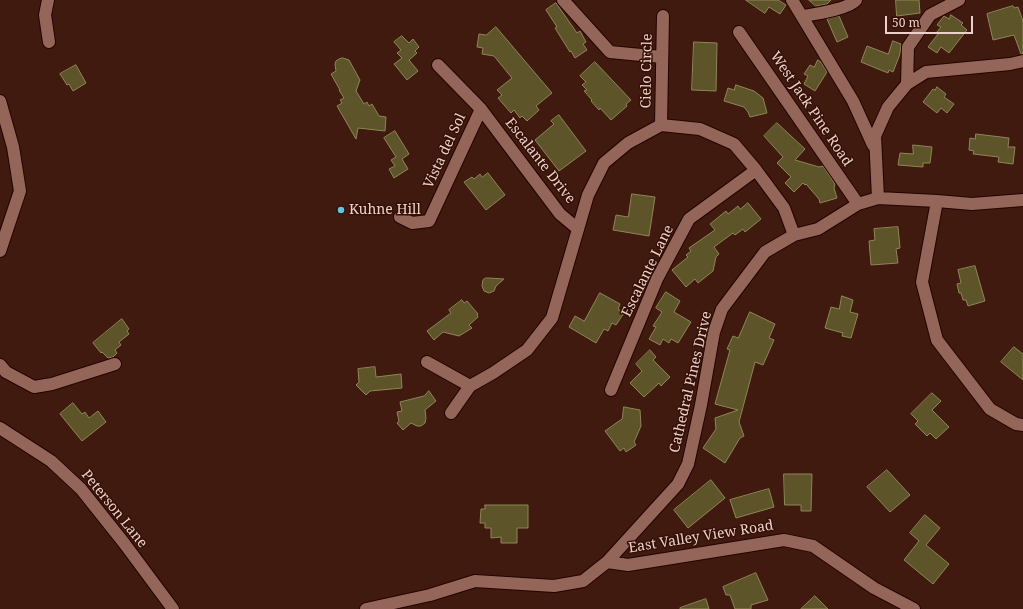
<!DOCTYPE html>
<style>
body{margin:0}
#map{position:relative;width:1023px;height:609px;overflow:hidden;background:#401a0f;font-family:"Noto Serif",serif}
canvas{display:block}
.scale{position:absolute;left:885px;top:16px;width:88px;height:18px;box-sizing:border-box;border:2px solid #ecd1ca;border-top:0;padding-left:5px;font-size:12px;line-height:14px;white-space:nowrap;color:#ecd1ca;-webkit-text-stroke:3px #351006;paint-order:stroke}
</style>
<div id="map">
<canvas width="1023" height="609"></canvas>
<div class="scale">50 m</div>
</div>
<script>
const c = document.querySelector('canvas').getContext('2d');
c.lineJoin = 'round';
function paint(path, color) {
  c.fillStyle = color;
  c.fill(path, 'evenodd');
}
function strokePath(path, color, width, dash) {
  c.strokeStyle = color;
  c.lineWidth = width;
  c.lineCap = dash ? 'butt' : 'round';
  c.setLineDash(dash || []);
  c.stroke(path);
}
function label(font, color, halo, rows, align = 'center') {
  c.font = font + ' "Noto Serif",serif';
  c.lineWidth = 3;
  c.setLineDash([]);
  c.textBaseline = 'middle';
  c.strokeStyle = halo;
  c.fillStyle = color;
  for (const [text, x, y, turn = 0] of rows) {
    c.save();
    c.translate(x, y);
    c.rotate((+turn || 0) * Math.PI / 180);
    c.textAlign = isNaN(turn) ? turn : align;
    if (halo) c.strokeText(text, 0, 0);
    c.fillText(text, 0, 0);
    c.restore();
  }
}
const building = new Path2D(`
 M746 0H778L786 5 780 14 769 7 765 13Z
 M809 0H831L827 4 816 6Z
 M896 0H919L920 13 897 16Z
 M556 3 577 33 580 31 586 42 583 44 587 50 575 58 571 51 570 52 555 28 557 27 546 10Z
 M1013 6 1014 8 1018 7 1023 21V54H1021L1014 35 993 40 987 14Z
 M951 15 963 23 961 25 967 30 949 53 941 47 937 53 928 47 938 34 936 33 941 27 937 25 944 16 949 19Z
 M839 16 848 37 837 42 827 19Z
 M496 27 552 93 536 106 539 110 527 121 522 116 520 118 514 110 511 113 498 98 502 95 497 90 512 78 494 56 482 54 483 48 477 47 479 34 486 35Z
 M402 36 409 43 413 39 419 47 415 51 417 53 409 60 418 71 407 80 394 64 402 58 397 53 401 50 394 42Z
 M893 41 901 44 900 54 893 72 889 70 888 73 861 62 867 46 888 54Z
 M694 42 717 43 716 91 692 90Z
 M343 58 349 60 360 80 356 91 364 104 367 102 369 106 372 104 379 116 386 117 385 131 358 128 356 139 337 106 342 103 340 100 344 98 339 90H340L331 74 336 71 335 64 336 61 339 59Z
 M818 60 821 62 827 72 815 91 804 84 808 76 804 74 810 65 814 67Z
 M595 62 631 100 626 104 627 106 611 120 600 108 599 110 591 101 592 100 584 91 587 90 582 85 586 82 580 76Z
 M76 65 86 83 73 91 69 84 67 85 60 74Z
 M736 85 754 91 763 98 767 113 750 117 748 112 744 107 724 101 728 88 734 90Z
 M937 87 946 94 944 97 954 104 947 113 941 108 937 113 923 102 933 89 935 90Z
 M559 115 586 151 559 171 535 140 554 124 551 121Z
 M777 123 805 149 795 160 819 167 823 166 835 184 834 188 837 198 820 203 819 199 806 184 805 185 803 183 794 192 785 183 791 177 777 163 783 157 764 136Z
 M395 131 409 154 402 159 408 169 394 178 389 169 395 166 391 160 396 157 384 138Z
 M976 134 1009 138 1008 147H1015L1013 164 998 162 999 157 973 154 974 151 969 150 970 138 975 139Z
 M913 145 932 147 930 163H923V167L898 165 900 153 913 154Z
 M488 173 505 195 486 210 464 182 472 177 474 179 480 174 482 177Z
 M632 194 655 197 649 236 613 230 616 215 628 217Z
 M748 203 761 219 745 232 743 229 735 235 733 233 714 247 719 254 716 257 713 271 698 283 695 279 686 287 672 270 688 257 686 255 691 251 689 248 715 230 710 224 726 211 728 214 738 206 740 209Z
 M898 227 900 248 896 249 898 263 871 265 869 241 875 240 874 229Z
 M975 266 985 301 968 306 966 300H963L961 293H959L957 284 961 283 958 270Z
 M486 278H489L504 279 496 286 494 291 489 293 484 291 482 286 483 280Z
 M666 292 680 301 674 312 691 322 678 343 671 339 669 343 663 339 660 345 649 339 656 327 653 326 662 312 656 308Z
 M600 293 620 304 618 309 624 313 616 325 612 323 608 331 604 329 596 343 569 327 575 316 584 321Z
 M842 296 853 300 850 312 858 314 851 338 842 336 843 333 825 328 831 307 839 309Z
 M462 300 464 303 467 301 478 314 477 315 478 317 469 325 472 328 459 336 443 332 434 340 427 331 451 313 449 310Z
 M750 312 775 324 769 338 774 340 763 365 755 362 739 422 744 436 740 438 725 463 703 448 716 429 715 418 738 410 715 404 730 350 727 349 733 336 738 338Z
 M122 319 129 329 127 331 129 334 119 342 121 345 115 350 117 353 113 357 108 358 102 352 101 353 93 343Z
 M1014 347 1023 354V380L1001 362Z
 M650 350 656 357 653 360 670 377 661 386 659 383 644 397 630 383 642 371 636 364Z
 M375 367 376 377 401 374 402 388 370 391 366 395 356 385 359 382 358 369Z
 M429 391 436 401 425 410 426 418 425 423 421 426H417L411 423 403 430 397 423 399 421 397 412 402 411 400 402 424 396Z
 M932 393 941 401 932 410 949 427 936 439 930 433 927 436 915 424 918 421 911 414Z
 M73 403 82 414 85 412 89 418 98 411 106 422 82 441 60 414Z
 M624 407 640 410 641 426 634 442 636 445 626 452 624 448 620 451 605 431 622 419Z
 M887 470 910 495 890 512 867 487Z
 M784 474H812L811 511H801V505H785Z
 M711 480 725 498 688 528 674 510Z
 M769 489 774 507 736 518 730 500Z
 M485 505H528V528H517V543H501V537L491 538V528H485V523H480L481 509H485Z
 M925 515 940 528 926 545 949 564 933 584 904 560 919 541 910 533Z
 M756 573 768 600 751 605V609H735L730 595H726L723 587Z
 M815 596 828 609H801Z
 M706 599 709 609H680V608Z`);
paint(building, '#5e5429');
strokePath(building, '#8f8559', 1);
const minor = new Path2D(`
 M48 0 45 15 49 42
 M563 0 610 52 662 57
 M792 0 853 101 873 145
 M803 16C815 14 849 9 856 0
 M739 32 858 204
 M438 65 481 109 560 214 578 229
 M907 84 908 47 930 15 959 0
 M0 101 13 147 20 191 0 251
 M661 125 663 16
 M878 198 875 136 888 107 907 84 926 72 1010 64 1023 61
 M937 201 922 282 937 340 990 409 1016 424 1023 425
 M400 217 412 223 429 221 481 109
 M427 362 470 386 493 373 527 350 552 318 588 195 604 163 628 143 661 125 700 129 734 144 756 170 784 208 794 235
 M0 365 6 372 34 387 52 384 115 364
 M611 390 657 279 689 219 756 170
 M451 413 470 386
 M0 428 51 461 81 489 124 543 173 609
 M607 562 678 484 688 464 701 405 714 332 722 309 765 252 794 235 818 229 858 204 878 198 937 201 972 204 1023 200
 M366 609 430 595 475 581 554 586 583 581 607 562 628 565 784 540 813 546 874 588 914 609`);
strokePath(minor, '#250300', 14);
strokePath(minor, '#946659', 12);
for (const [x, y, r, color] of [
 [341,210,4,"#59c8e4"]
]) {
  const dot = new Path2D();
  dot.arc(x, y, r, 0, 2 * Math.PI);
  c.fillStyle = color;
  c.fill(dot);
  strokePath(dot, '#351006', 1.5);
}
label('14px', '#ecd1ca', '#351006', [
 ["Cielo Circle",647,71,-89],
 ["West Jack Pine Road",811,109,56],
 ["Vista del Sol",445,151,-65],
 ["Escalante Drive",540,161,52],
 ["Escalante Lane",648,271,-64],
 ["Cathedral Pines Drive",691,382,-77],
 ["Peterson Lane",114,509,51],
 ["East Valley View Road",701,537,-9]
]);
label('14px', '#ecd1ca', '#351006', [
 ["Kuhne Hill",349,210]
], 'left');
</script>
